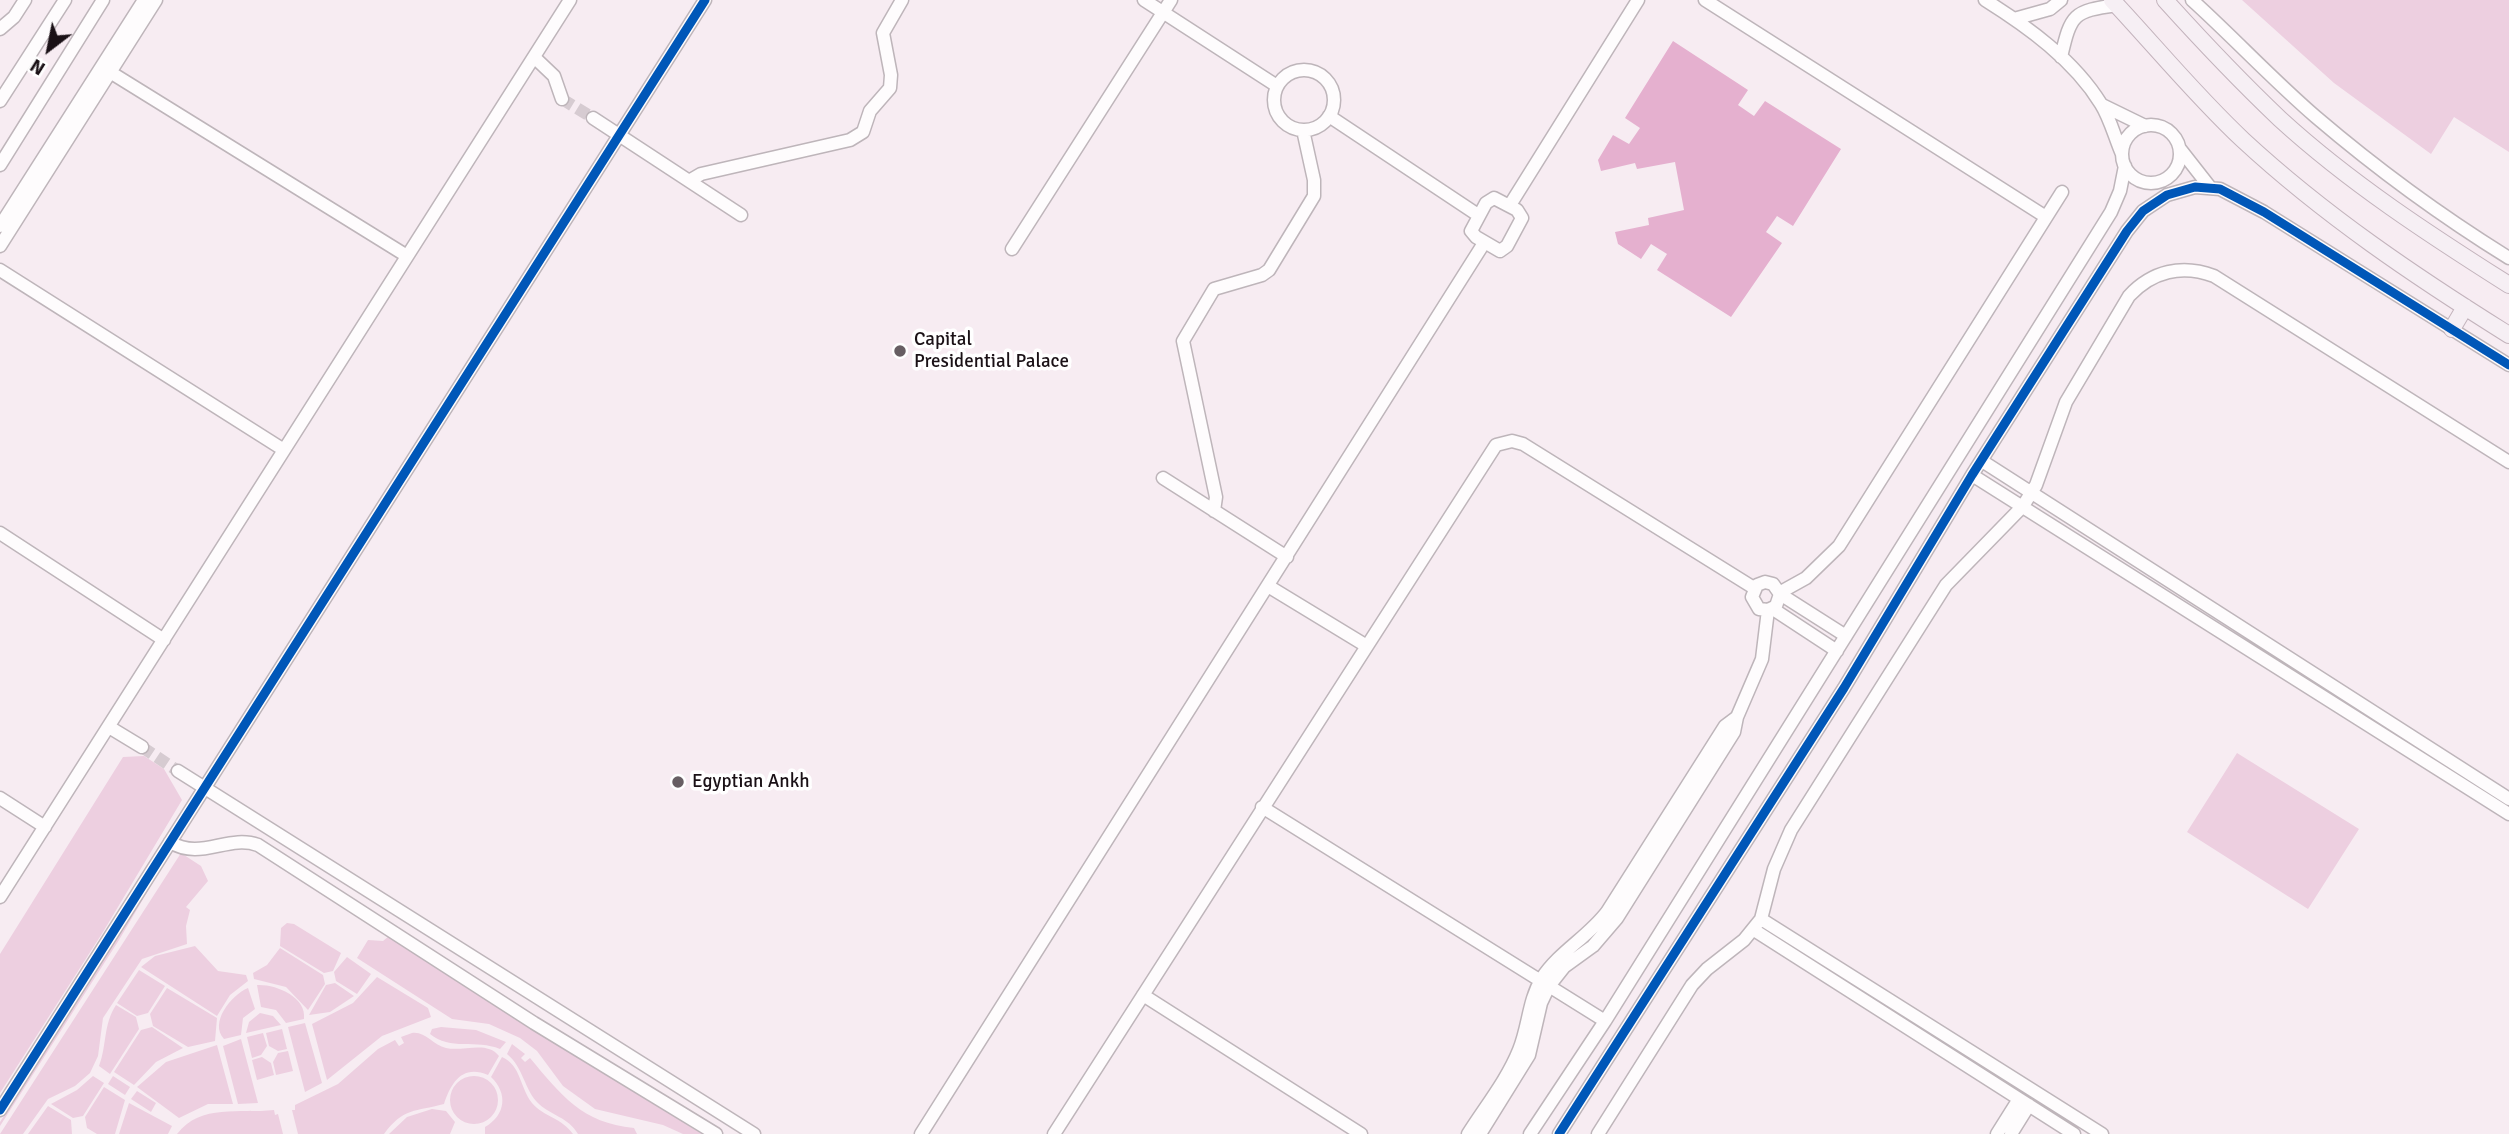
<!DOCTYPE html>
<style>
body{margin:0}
#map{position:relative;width:2509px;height:1134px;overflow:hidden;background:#f7ecf2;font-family:Signika,sans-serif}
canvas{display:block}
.north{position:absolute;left:14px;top:14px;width:70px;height:70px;-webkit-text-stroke:5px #fff;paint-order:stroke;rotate:212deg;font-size:19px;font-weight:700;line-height:28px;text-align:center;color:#1a1116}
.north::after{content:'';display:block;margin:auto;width:24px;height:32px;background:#1a1116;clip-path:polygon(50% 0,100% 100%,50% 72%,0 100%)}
</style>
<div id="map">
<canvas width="2509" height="1134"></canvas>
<div class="north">N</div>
</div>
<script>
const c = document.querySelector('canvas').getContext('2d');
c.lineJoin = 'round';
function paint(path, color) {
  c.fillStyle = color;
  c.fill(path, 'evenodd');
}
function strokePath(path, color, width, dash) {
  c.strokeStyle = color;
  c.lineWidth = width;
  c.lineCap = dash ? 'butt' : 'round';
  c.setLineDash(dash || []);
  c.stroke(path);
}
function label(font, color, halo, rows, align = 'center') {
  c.font = font + ' Signika,sans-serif';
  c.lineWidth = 7;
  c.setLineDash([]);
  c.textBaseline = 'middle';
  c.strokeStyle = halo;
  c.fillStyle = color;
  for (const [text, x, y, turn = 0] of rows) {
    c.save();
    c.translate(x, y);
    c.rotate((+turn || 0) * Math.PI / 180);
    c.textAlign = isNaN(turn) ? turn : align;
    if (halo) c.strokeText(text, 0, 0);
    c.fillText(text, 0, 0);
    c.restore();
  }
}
paint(new Path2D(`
 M2242 0H2509V152L2454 117 2431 154 2334 83Z
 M2237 753 2359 829 2308 909 2187 832Z
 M144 756 164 769 182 800 103 932 0 1093V954L123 757Z
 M181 853 201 866 208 881 186 907 190 910 186 926 187 944 142 959 103 1018 98 1056 90 1073 75 1086 48 1099 23 1134H0Z
 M169 855 119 940 0 1126V1122Z
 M287 923 294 924 341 953 333 971 324 973 280 946 281 928Z
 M389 936 702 1134H683L663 1125 595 1109 563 1086 537 1051 520 1038 489 1024 452 1019 357 958 368 940 383 941Z
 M195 946 218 971 246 975 248 981 230 995 217 1016 141 967 155 956Z
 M280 948 323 975 325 984 308 1010 286 987 254 979 253 973 267 965Z
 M347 957 371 974 357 994 336 981 334 972Z
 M139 970 165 986 148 1013 137 1016 117 1003Z
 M377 977 428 1008 431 1017 382 1036 327 1080 312 1024 353 1003Z
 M335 983 354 996 330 1012 309 1015 326 985Z
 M257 985C276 984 307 997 304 1019L286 1023 276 1010 261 1007Z
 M167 988 217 1018 215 1041 188 1047 153 1026 150 1014Z
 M248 988 255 1009 243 1018 241 1035 224 1039C209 1023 231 995 248 988Z
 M116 1005 136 1017 139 1029 110 1074 99 1066C107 1045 103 1025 116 1005Z
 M260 1013 273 1016 281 1025 246 1033 249 1022Z
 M305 1023 322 1083 305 1092 288 1027Z
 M152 1027 183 1048 156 1062 134 1085 114 1072 141 1030Z
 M441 1027 476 1030 506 1042 500 1049C476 1039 450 1051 430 1034L432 1029Z
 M282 1029 287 1049 278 1051 269 1046 266 1033Z
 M263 1033 267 1046 261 1055 252 1058 247 1037Z
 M412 1033C425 1031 433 1045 446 1048 463 1052 487 1040 499 1056L488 1075C462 1064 451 1083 444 1104 415 1112 404 1107 384 1134H298L292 1110H295V1105L338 1084 378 1049 395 1040 399 1046 404 1043 401 1037Z
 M241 1039 258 1103 238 1104 223 1046Z
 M512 1044 525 1054 521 1058 525 1062 530 1058C561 1095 582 1123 634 1128L637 1134H578C568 1117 552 1116 539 1104 524 1090 524 1068 507 1054Z
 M217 1045 233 1104H208L179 1118 137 1087 166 1062Z
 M288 1051 293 1071 276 1075 273 1062 278 1053Z
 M262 1057 271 1063 274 1075 257 1080 252 1060Z
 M502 1057C521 1065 520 1088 532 1103 544 1117 562 1118 573 1134H485V1127C506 1115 508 1093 491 1077Z
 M450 1100a24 24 0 1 1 48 0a24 24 0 1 1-48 0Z
 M93 1076 104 1083 83 1116 73 1118 51 1104 77 1090Z
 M113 1076 130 1087 125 1095 108 1084Z
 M104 1087 125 1100 115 1134H97L87 1128 85 1117Z
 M137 1091 156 1103 151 1112 131 1099Z
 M129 1103 172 1126 168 1134H119Z
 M48 1106 71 1120 72 1134H28Z
 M432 1109 446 1111 455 1122 450 1134H389L407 1117Z
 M274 1110 275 1115 278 1114 283 1134H177C201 1103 240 1114 274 1110Z`), '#edcfe0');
paint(new Path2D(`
 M1673 41 1748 90 1738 105 1754 116 1765 101 1841 149 1793 226 1777 216 1766 232 1782 243 1731 317 1657 270 1667 254 1651 244 1641 259 1618 244 1615 232 1649 225 1648 218 1684 210 1675 162 1637 169 1635 163 1601 171 1598 160 1613 135 1629 144 1640 128 1625 118Z`), '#e5b0cf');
strokePath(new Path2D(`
 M562 99 593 118
 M142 747 178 771`), '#d6cbd1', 12, [12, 6]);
const minor = new Path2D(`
 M1144 0 1277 86
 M1705 0 2046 217
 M1985 0C2028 27 2074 60 2101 104 2110 118 2115 138 2122 154
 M2192 0C2234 38 2273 80 2316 117 2377 169 2441 216 2509 258
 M2014 19 2050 9 2061 0
 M0 29 14 17 25 0
 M534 57 554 76 562 99
 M2061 57C2071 14 2073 11 2117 5
 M1274 100a30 30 0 1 1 60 0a30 30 0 1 1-60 0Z
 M110 72 407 256
 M0 101 65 0
 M2102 105 2145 126
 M1329 116 1478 215
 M593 118 741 215
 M2122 154a29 29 0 1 1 58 0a29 29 0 1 1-58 0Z
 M2180 149 2209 186
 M0 165 103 0
 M689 181 701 174 850 140 863 132 870 111 890 88 891 75 883 33 902 0
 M1494 198 1517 210 1522 218 1507 246 1500 251 1476 237 1471 231 1486 203Z
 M1510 205 1638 0
 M0 226 144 0
 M0 246 156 0
 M1012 249 1171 0
 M0 270 284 450
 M1982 461 2509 799
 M1972 475 2509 814
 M1163 478 1287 557
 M1214 511 1216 497 1183 341 1214 289 1262 275 1269 270 1314 196V180L1303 130
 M0 533 164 640
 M1268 586 1365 645
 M1779 593 1806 578 1839 546 2062 192
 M1780 594 1776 606 1768 610 1759 609 1752 597 1757 585 1765 582 1773 584 1780 594 1846 636
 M1773 609 1837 651
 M109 727 142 747
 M178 771 754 1134
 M0 798 45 827
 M1262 807 1605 1021
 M170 842C201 861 228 834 258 845L534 1023 716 1134
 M0 897 570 0
 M1761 919 2102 1134
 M1754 930 2074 1134
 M1143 995 1361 1134
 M0 1110 705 0
 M921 1134 1484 243
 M1054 1134 1496 445 1512 441 1523 444 1754 588
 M1468 1134C1485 1107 1507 1080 1519 1050 1529 1026 1528 1001 1542 978 1559 952 1588 937 1607 912L1725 726 1737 717
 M1480 1134 1529 1055 1541 1003 1549 986 1564 967 1593 946 1617 918 1734 732 1737 717 1762 659 1768 610
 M1530 1134 1605 1021 2111 212 2120 191 2125 166
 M1559 1134 1844 688 1972 475 2127 231 2143 211 2167 195 2195 187 2220 189 2264 212 2509 365
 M1598 1134 1692 985 1707 969 1744 940 1761 919 1774 869 1791 830 1946 585 2023 506 2036 485 2066 402 2129 296C2152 271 2182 264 2214 276L2509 462
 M1997 1134 2019 1099
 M2011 1134 2029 1105`);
const major = new Path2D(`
 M2112 0C2156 47 2196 96 2243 140 2324 215 2416 277 2509 335
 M2165 0C2202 41 2240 81 2280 119 2350 183 2430 235 2509 285
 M2452 329 2465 307`);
strokePath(minor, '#beb5ba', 15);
strokePath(major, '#c3b3bc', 18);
strokePath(minor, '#fefcfd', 12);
strokePath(major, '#f6eff4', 16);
strokePath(new Path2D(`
 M0 1110 705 0
 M1559 1134 1844 688 1972 475 2127 231 2143 211 2167 195 2195 187 2220 189 2264 212 2509 365`), '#0057b8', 9);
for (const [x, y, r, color] of [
 [900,351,7,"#675e63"],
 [678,782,7,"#675e63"]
]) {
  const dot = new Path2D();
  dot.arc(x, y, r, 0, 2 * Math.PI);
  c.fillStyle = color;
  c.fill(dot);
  strokePath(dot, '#fff', 2.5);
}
label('19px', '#1a1116', '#fff', [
 ["Capital",914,340],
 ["Presidential Palace",914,362],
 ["Egyptian Ankh",692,782]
], 'left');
</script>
